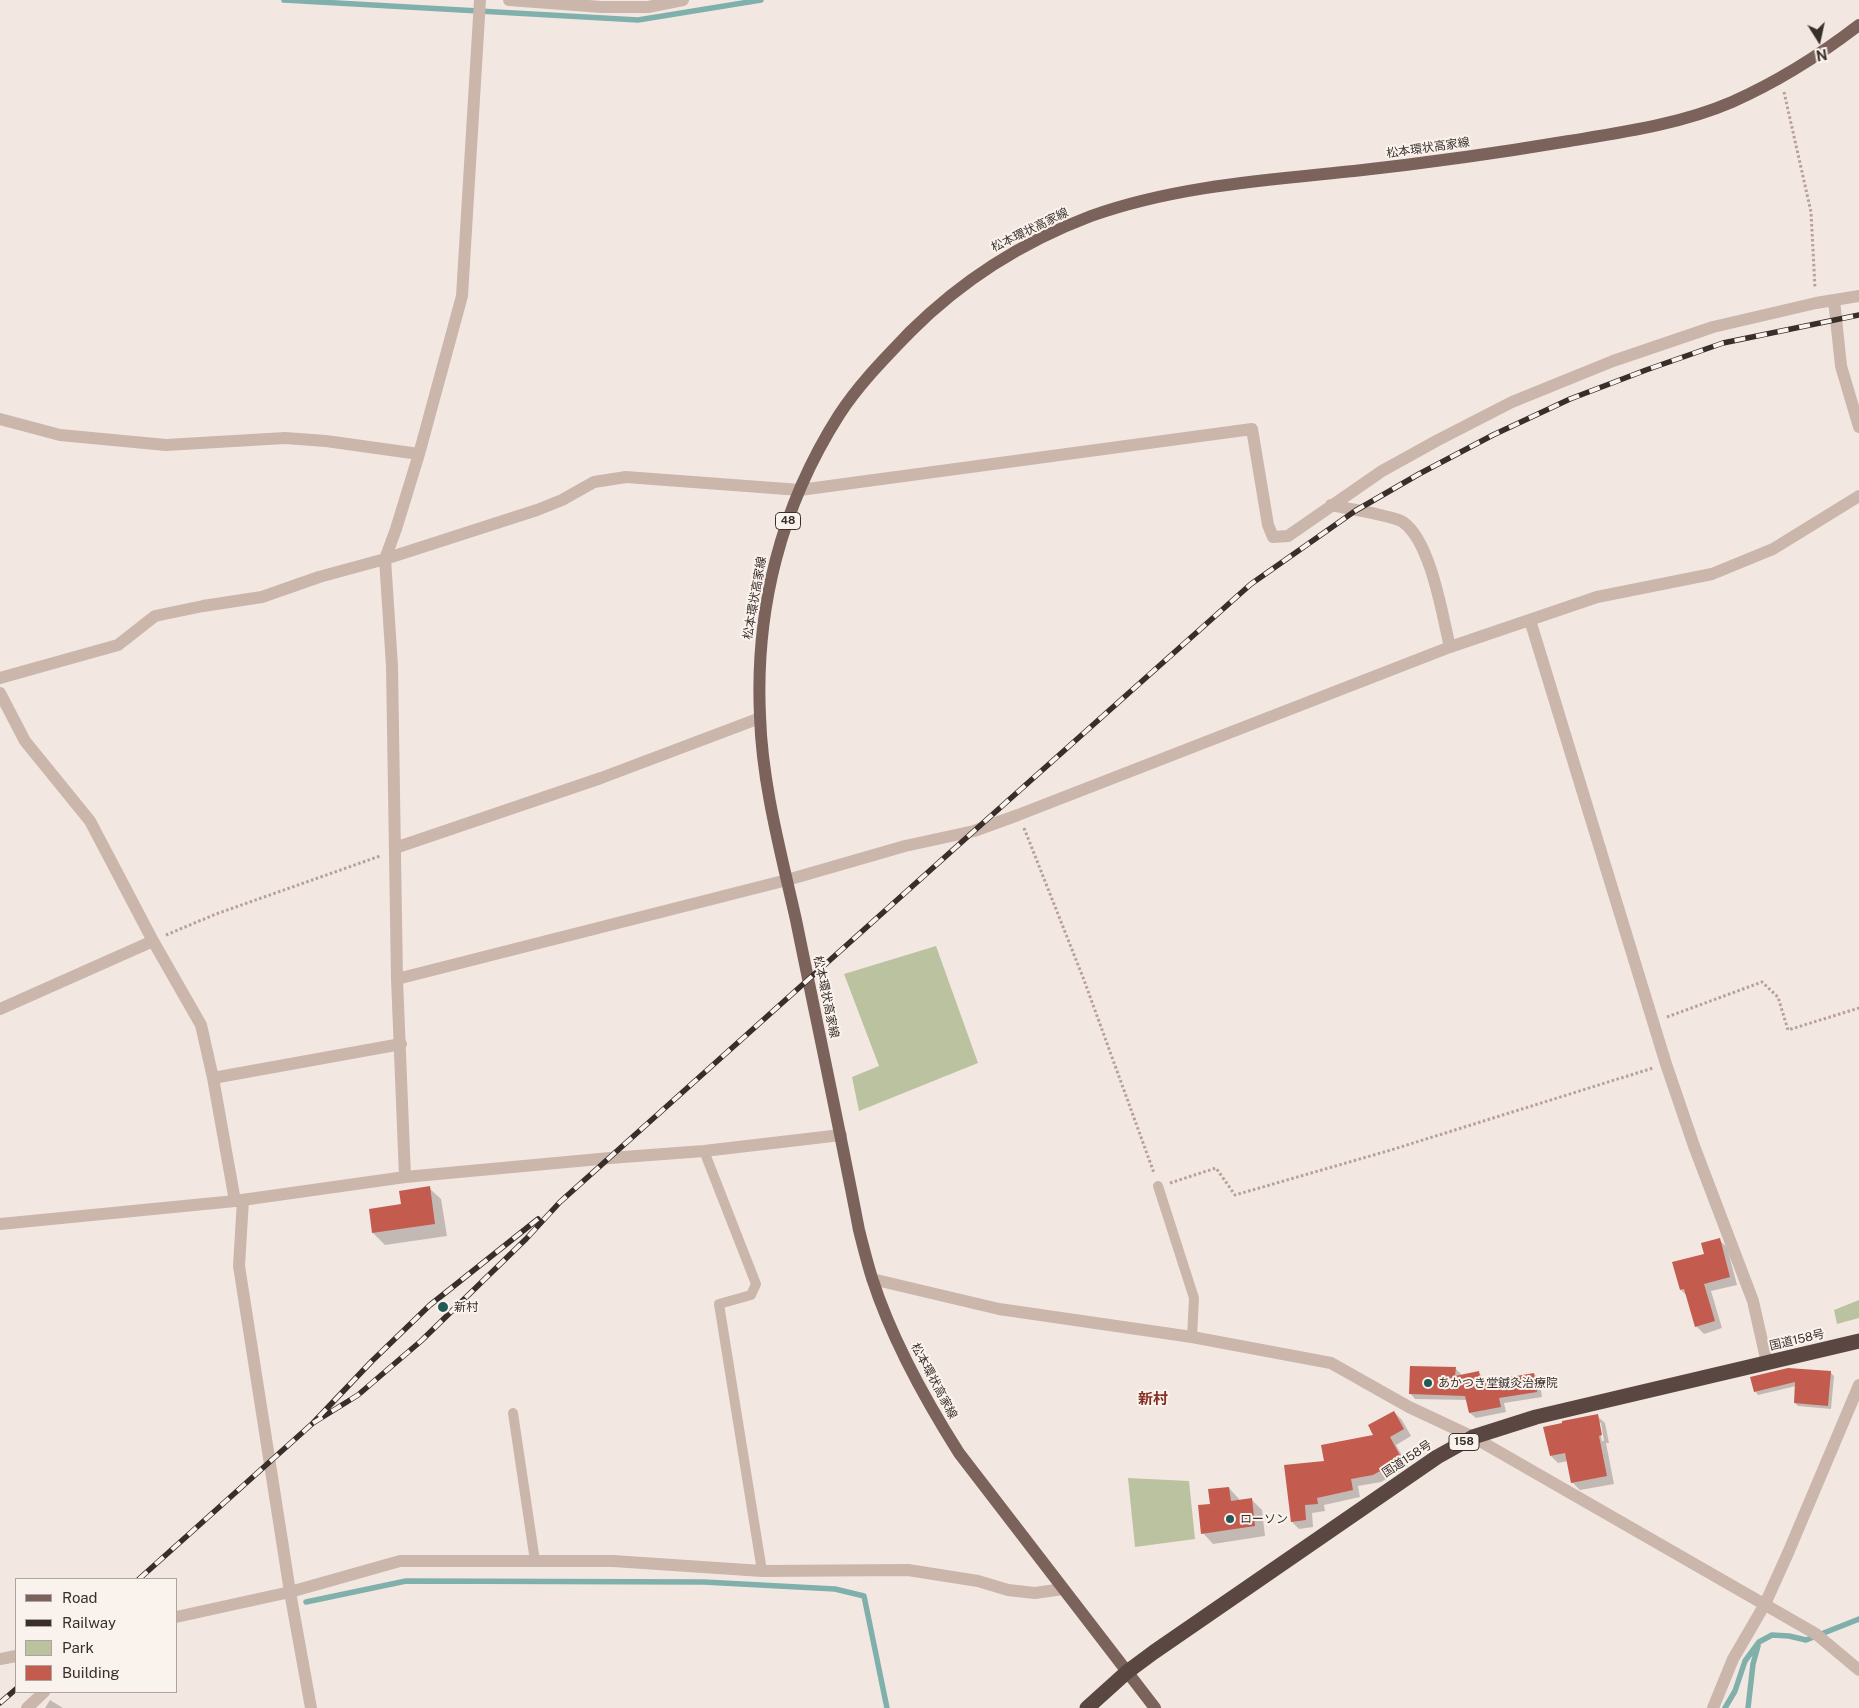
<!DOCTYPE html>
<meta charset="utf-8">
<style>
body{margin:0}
#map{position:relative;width:1859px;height:1708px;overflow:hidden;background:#f3e8e1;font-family:"Public Sans",sans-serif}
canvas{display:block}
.legend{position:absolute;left:15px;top:1578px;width:162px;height:115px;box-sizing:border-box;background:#faf3ed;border:1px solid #ada49f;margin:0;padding:6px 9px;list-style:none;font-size:15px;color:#3a2e2b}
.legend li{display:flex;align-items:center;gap:10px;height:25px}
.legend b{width:25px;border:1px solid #ada49f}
.north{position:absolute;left:1794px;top:15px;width:50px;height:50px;-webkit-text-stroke:4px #faf3ed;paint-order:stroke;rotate:170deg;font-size:14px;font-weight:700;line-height:20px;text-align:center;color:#3a2e2b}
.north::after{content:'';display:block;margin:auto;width:18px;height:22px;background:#3a2e2b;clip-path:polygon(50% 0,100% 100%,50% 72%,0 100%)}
</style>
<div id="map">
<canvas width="1859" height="1708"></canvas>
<ul class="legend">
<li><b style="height:6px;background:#7b635c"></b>Road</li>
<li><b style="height:6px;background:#3a2e2b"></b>Railway</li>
<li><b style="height:14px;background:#bbc2a0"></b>Park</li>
<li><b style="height:14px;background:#c35b4e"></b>Building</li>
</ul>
<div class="north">N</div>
</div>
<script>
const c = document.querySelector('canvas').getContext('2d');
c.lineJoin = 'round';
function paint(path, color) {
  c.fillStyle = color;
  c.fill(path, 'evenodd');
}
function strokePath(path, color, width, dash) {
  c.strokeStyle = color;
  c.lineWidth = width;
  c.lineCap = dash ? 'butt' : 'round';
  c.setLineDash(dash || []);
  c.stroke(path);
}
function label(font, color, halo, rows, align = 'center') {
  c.font = font + ' "Public Sans","Noto Sans JP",sans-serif';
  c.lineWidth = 4;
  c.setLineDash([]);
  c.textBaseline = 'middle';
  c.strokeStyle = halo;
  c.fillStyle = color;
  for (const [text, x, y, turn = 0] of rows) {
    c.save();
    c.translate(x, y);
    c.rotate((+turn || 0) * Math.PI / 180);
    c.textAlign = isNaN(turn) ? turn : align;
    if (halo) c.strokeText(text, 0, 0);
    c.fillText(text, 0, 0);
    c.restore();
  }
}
paint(new Path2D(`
 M936 946 978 1063 859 1111 852 1077 879 1066 844 974Z
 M1859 1300V1318L1837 1324 1834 1310Z
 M1128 1478 1189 1481 1195 1539 1135 1547Z`), '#bbc2a0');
paint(new Path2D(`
 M429 1188 441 1199 447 1236 385 1245 373 1233Z
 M1719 1240 1727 1247 1737 1285 1711 1291 1722 1328 1704 1334 1696 1326 1688 1297 1681 1290 1706 1255Z
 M1455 1368 1461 1374V1376L1478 1372 1484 1378 1485 1382 1534 1374 1539 1379 1542 1397 1504 1403 1506 1412 1476 1418 1470 1413 1467 1400 1415 1399 1410 1393Z
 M1831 1373 1834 1376 1831 1409 1798 1406 1795 1403 1796 1386 1758 1395 1755 1391Z
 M1394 1412 1402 1420 1411 1436 1396 1445 1408 1466 1381 1482 1358 1486 1360 1497 1324 1505 1325 1511 1312 1513 1313 1527 1299 1529 1292 1522 1325 1462 1375 1436Z
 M1597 1416 1605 1423 1609 1443H1606L1614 1484 1580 1490 1572 1482 1568 1461 1558 1463 1551 1456ZM1598 1423H1601L1604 1441H1602Z
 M1229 1488 1239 1499 1240 1501 1251 1499 1262 1510 1265 1536 1213 1544 1203 1533 1211 1505Z
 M50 1700 63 1708H45Z`), '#0003');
strokePath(new Path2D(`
 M284 0 638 20 761 0
 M306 1602 406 1581 704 1582 835 1589 864 1596 887 1708
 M1725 1708 1735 1691 1745 1661 1759 1642 1772 1635 1789 1636 1806 1640 1859 1619
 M1748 1708 1753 1664 1758 1646`), '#80b0ab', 5.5);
paint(new Path2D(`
 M430 1186 435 1224 372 1233 369 1209 401 1204 399 1191Z
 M1720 1238 1730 1277 1704 1284 1715 1321 1695 1327 1684 1289 1680 1290 1672 1262 1704 1254 1701 1243Z
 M1410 1366 1456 1367 1455 1376 1479 1371 1481 1382 1534 1373 1537 1392 1499 1398 1501 1407 1469 1413 1465 1396 1409 1394Z
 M1788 1368 1831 1371 1828 1406 1794 1403 1795 1382 1754 1392 1750 1377Z
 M1394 1411 1404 1429 1390 1437 1402 1459 1373 1475 1351 1479 1353 1490 1317 1498 1318 1504 1305 1505 1306 1520 1291 1522 1284 1465 1324 1461 1321 1445 1373 1435 1368 1425Z
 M1598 1414 1602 1435 1599 1436 1607 1476 1571 1483 1565 1453 1550 1456 1543 1427 1562 1423V1421Z
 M1229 1487 1231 1501 1252 1498 1255 1526 1201 1534 1198 1505 1210 1504 1208 1489Z`), '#c35b4e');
strokePath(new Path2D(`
 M1784 92 1811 212 1815 288
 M1024 828 1084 980 1154 1173
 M166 935 216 914 380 856
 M1667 1017 1762 982 1778 997 1788 1030 1859 1008
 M1170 1183 1216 1168 1235 1195 1391 1150 1653 1068`), '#b7a096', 3, [2.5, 2.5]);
strokePath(new Path2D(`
 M704 1151 756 1284 751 1295 719 1304 762 1571
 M1158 1186 1194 1298 1192 1337
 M513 1413 535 1561`), '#cbb6ac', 10);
strokePath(new Path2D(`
 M509 0 602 7H648L683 0
 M1834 300 1841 366 1859 427
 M0 419 60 435 166 445 285 438 326 441 419 454
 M1331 505C1347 509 1392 515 1403 522 1431 542 1442 614 1450 647
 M1530 620 1666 1064 1694 1146 1753 1301 1767 1363
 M0 678 118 645 155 616 203 606 262 597 319 577 385 559 537 510 562 500 594 482 626 477 800 490 1252 429 1268 525 1273 537 1288 536 1382 471 1438 440 1512 402 1613 361 1713 327 1816 303 1859 296
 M0 693 25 741 90 821 153 941 201 1025 213 1078 235 1201
 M395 848 601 778 760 718
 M397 979 787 880 905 846 974 831 1018 815 1450 647 1597 597 1712 574 1773 549 1859 496
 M0 1009 153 941
 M213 1078 401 1044
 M405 1177 397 979 392 666 385 559 396 529 419 454 462 296 480 0
 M243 1200 239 1266 290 1592 311 1708
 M0 1224 235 1201 405 1177 610 1158 704 1151 841 1135
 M872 1279 999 1309 1192 1337 1331 1363 1409 1407 1473 1437 1816 1634 1859 1670
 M176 1617 290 1592 400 1561H613L762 1571 908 1570 978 1581 1008 1590 1035 1593 1063 1589
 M0 1659 16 1656
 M27 1708 44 1692
 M1713 1708 1733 1659 1765 1604 1788 1553 1859 1385`), '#cbb6ac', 12);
strokePath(new Path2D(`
 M1155 1708 959 1453C926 1401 891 1337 872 1278 867 1262 863 1246 859 1230 839 1126 817 1023 796 920 781 853 762 784 760 716 755 609 781 506 839 415 859 384 885 358 910 332 962 280 1022 242 1091 216 1175 186 1267 180 1354 171 1426 163 1498 153 1569 141 1624 132 1681 124 1732 102 1777 82 1820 55 1859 25`), '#7b635c', 12);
strokePath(new Path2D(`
 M1087 1708 1127 1672 1154 1652 1437 1457 1473 1437 1536 1417 1859 1341`), '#5a4742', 15);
const rail = new Path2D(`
 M313 1423 358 1395 421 1341 526 1239 560 1202 974 831 1251 584 1355 511 1419 474 1493 435 1570 399 1646 370 1723 343 1859 315
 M139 1579 313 1423 372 1361 430 1305 538 1219
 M0 1703 16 1689`);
strokePath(rail, '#3a2e2b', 5.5);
strokePath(rail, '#faf3ed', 4, [11]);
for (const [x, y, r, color] of [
 [443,1307,6,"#215b57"],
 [1428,1383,5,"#215b57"],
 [1230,1519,5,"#215b57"]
]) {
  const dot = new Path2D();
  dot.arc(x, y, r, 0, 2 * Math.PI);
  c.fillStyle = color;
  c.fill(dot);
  strokePath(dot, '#faf3ed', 2);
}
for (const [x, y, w] of [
 [788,521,25],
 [1464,1442,30]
]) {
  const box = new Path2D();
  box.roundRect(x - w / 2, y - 8.5, w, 17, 4);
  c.fillStyle = '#faf3ed';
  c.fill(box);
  strokePath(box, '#3a2e2b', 1);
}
label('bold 11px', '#3a2e2b', null, [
 ["48",788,521],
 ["158",1464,1442]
]);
label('12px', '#3a2e2b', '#faf3ed', [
 ["松本環状高家線",1428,148,-8],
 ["松本環状高家線",1030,230,-26],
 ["松本環状高家線",755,598,-80],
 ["松本環状高家線",826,997,78],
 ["国道158号",1797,1340,-13],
 ["松本環状高家線",934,1381,62],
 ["国道158号",1407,1459,-33]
]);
label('12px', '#3a2e2b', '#faf3ed', [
 ["新村",454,1307],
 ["あかつき堂鍼灸治療院",1438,1383],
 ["ローソン",1240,1519]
], 'left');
label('bold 15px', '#873025', '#faf3ed', [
 ["新村",1153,1399]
]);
</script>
